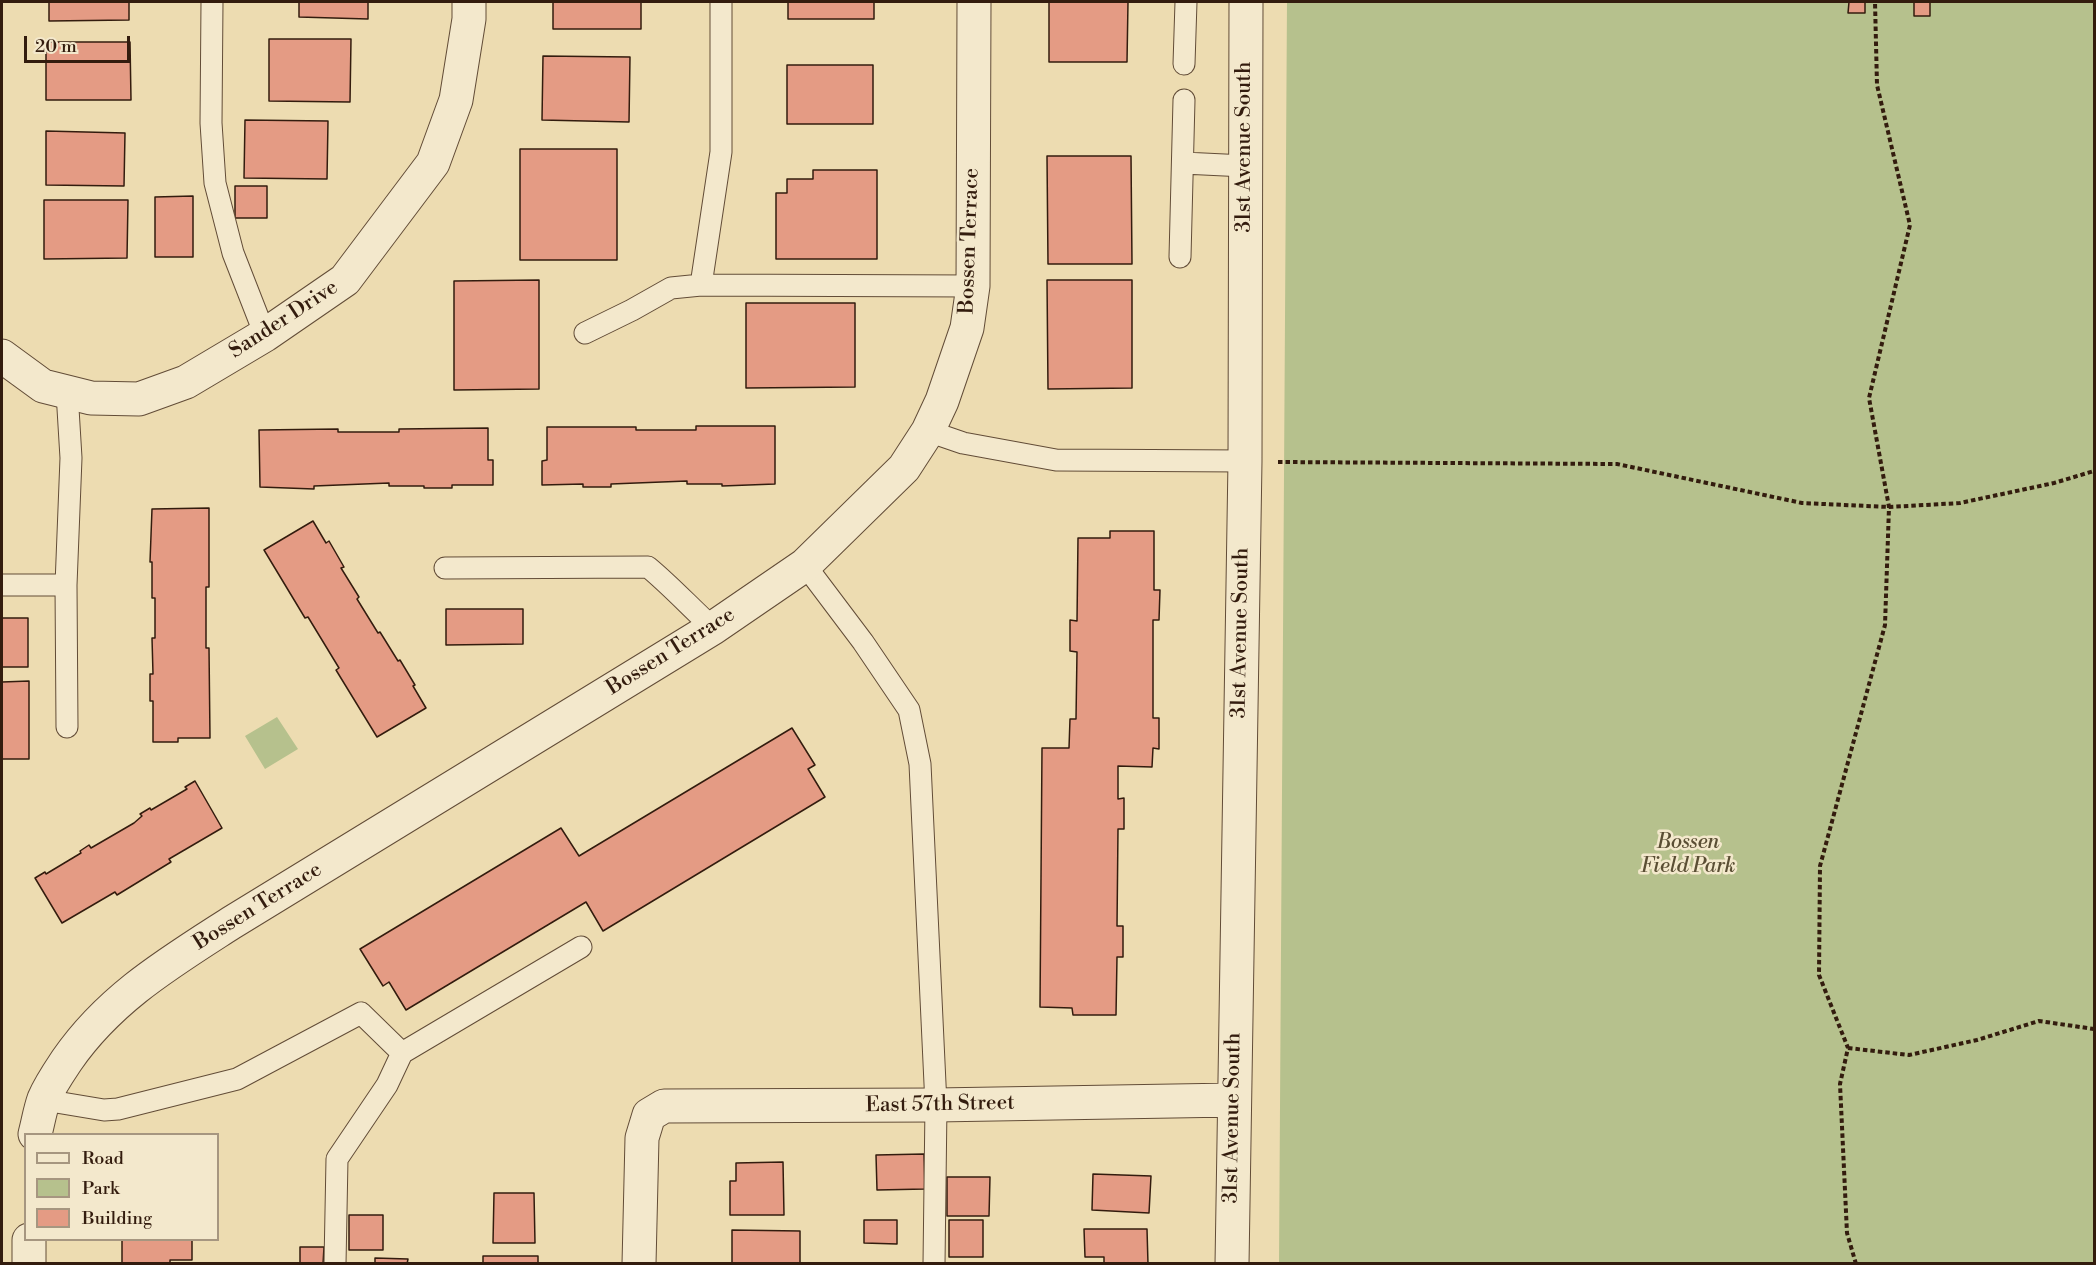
<!DOCTYPE html>
<style>
body{margin:0}
#map{position:relative;width:2096px;height:1265px;overflow:hidden;background:#eddcb1;font-family:"Libre Bodoni",serif}
canvas{display:block}
.frame{position:absolute;inset:0;border:3px solid #331c0e;pointer-events:none}
.legend{position:absolute;left:24px;top:1133px;width:195px;height:108px;box-sizing:border-box;background:#f3e8cc;border:2px solid #a69680;margin:0;padding:8px 10px;list-style:none;font-size:18px;color:#331c0e}
.legend li{display:flex;align-items:center;gap:12px;height:30px}
.legend b{width:30px;border:2px solid #a69680}
.scale{position:absolute;left:24px;top:36px;width:106px;height:27px;box-sizing:border-box;border:3px solid #331c0e;border-top:0;padding-left:8px;font-size:18px;line-height:21px;white-space:nowrap;color:#331c0e;-webkit-text-stroke:4px #f3e8cc;paint-order:stroke}
</style>
<div id="map">
<canvas width="2096" height="1265"></canvas>
<div class="frame"></div>
<ul class="legend">
<li><b style="height:8px;background:#f3e8cc"></b>Road</li>
<li><b style="height:16px;background:#b6c18d"></b>Park</li>
<li><b style="height:16px;background:#e49b84"></b>Building</li>
</ul>
<div class="scale">20 m</div>
</div>
<script>
const c = document.querySelector('canvas').getContext('2d');
c.lineJoin = 'round';
function paint(path, color) {
  c.fillStyle = color;
  c.fill(path, 'evenodd');
}
function strokePath(path, color, width, dash) {
  c.strokeStyle = color;
  c.lineWidth = width;
  c.lineCap = dash ? 'butt' : 'round';
  c.setLineDash(dash || []);
  c.stroke(path);
}
function label(font, color, halo, rows, align = 'center') {
  c.font = font + ' "Libre Bodoni",serif';
  c.lineWidth = 5;
  c.setLineDash([]);
  c.textBaseline = 'middle';
  c.strokeStyle = halo;
  c.fillStyle = color;
  for (const [text, x, y, turn = 0] of rows) {
    c.save();
    c.translate(x, y);
    c.rotate((+turn || 0) * Math.PI / 180);
    c.textAlign = isNaN(turn) ? turn : align;
    if (halo) c.strokeText(text, 0, 0);
    c.fillText(text, 0, 0);
    c.restore();
  }
}
paint(new Path2D(`
 M1287 2H2094V1263L1279 1264Z
 M277 717 298 749 265 769 245 736Z`), '#b6c18d');
const building = new Path2D(`
 M49 2H129V20L49 21Z
 M299 2H368V19L299 17Z
 M553 2H641V29H553Z
 M788 2H874V19H788Z
 M1049 2H1128L1127 62H1049Z
 M1849 2H1865V13H1848Z
 M1914 2H1930V16H1914Z
 M269 39H351L350 102 269 101Z
 M46 42H130L131 100H46Z
 M543 56 630 57 629 122 542 120Z
 M787 65H873V124H787Z
 M245 120 328 121 327 179 244 178Z
 M46 131 125 133 124 186 46 185Z
 M520 149H617V260H520Z
 M1047 156H1131L1132 264H1048Z
 M813 170H877V259H776V193H787V179H813Z
 M235 186H267V218H235Z
 M193 196V257H155V197Z
 M44 200H128L127 258 44 259Z
 M539 280V389L454 390V281Z
 M1047 280H1132V388L1048 389Z
 M746 303H855V387L746 388Z
 M696 426H775V484L722 486V484H687V481L611 484V487H583V484L542 485V461L547 460V427H636V430H696Z
 M488 428V460H493V485H452V488H424V486H389V483L314 486V489L260 487 259 430 338 429V432H399V429Z
 M209 508V587H206V648H209L210 738H178V742H153V701H150V674H153L152 638H155V598H152V562H150L152 509Z
 M313 521 326 543 329 541 344 567 341 568 359 597 357 599 378 633 380 632 398 661 400 660 415 685 413 686 426 708 377 737 336 670 339 668 308 617 305 618 264 550Z
 M1110 531H1154V590H1160L1159 620H1153V718H1159V749L1153 748 1152 767 1118 766V799L1124 798V829H1118L1117 926H1123V957H1117L1116 1015H1073L1072 1008 1040 1007 1042 748H1069L1070 719H1076L1077 652 1070 651V620L1077 621 1078 538H1110Z
 M446 609H523V644L446 645Z
 M2 618H28V667H2Z
 M29 681V759H2V682Z
 M792 728 815 765 808 769 825 797 603 931 586 902 406 1010 389 982 383 986 360 949 561 828 579 856Z
 M195 781 222 828 169 859 171 862 117 895 115 892 62 923 35 878 45 872 46 874 81 853 80 851 89 845 91 848 134 823 142 816 140 814 150 808 151 810 187 789 185 787Z
 M924 1154 925 1189 877 1190 876 1155Z
 M783 1162 784 1215H730V1181H736V1163Z
 M1093 1174 1151 1176 1149 1213 1092 1210Z
 M947 1177H990L989 1216H947Z
 M494 1193H534L535 1243H493Z
 M349 1215H383V1250H349Z
 M864 1220H897V1244L864 1243Z
 M949 1220H983V1257H949Z
 M1084 1229H1147L1148 1264H1104V1257H1085Z
 M732 1230 800 1231V1264H732Z
 M122 1240H192V1260H170V1264H122Z
 M300 1247H324L323 1264H300Z
 M483 1256H538V1264H483Z
 M375 1258 408 1259 407 1264H375Z`);
paint(building, '#e49b84');
strokePath(building, '#331c0e', 1.5);
const service = new Path2D(`
 M212 2 211 123 215 183 233 253 265 335
 M721 2V152L701 285 973 286
 M1184 64 1186 2
 M1183 163 1245 166
 M1180 257 1184 100
 M585 333 632 310 671 288 701 285
 M67 392 71 458 66 585 67 727
 M928 431 963 443 1056 460 1245 461
 M805 565 863 642 909 710 920 764 936 1105 934 1264
 M445 568 648 567C671 586 691 608 713 628
 M2 585H66
 M44 1100 104 1110 118 1109 237 1079 361 1013 402 1053 581 947
 M335 1264 337 1159 387 1085 402 1053`);
const minor = new Path2D(`
 M2 356 43 386 91 398 139 399 186 382 265 335 345 280 433 163 456 100 469 19V2
 M35 1134C38 1123 40 1110 44 1099 50 1085 59 1072 67 1060 110 998 169 963 231 923L713 628 805 565 904 468 928 431 942 401 967 328 973 286 974 2
 M29 1264V1240
 M639 1264 642 1138 649 1115 664 1106 936 1105 1233 1100
 M1232 1264 1245 461 1246 2`);
strokePath(service, '#624c37', 23);
strokePath(minor, '#624c37', 35);
strokePath(new Path2D(`
 M1278 462 1617 464 1802 503 1889 507 1960 503 2054 483 2094 471
 M1848 1048 1909 1055 1977 1040 2039 1021 2094 1029
 M1856 1264 1847 1233 1840 1084 1848 1048 1819 975 1820 866 1885 625 1889 507 1869 398 1910 225 1877 85 1875 2`), '#331c0e', 4, [4.5, 3]);
strokePath(service, '#f3e8cc', 21);
strokePath(minor, '#f3e8cc', 33);
label('21px', '#331c0e', '#f3e8cc', [
 ["31st Avenue South",1245,147,-90],
 ["Bossen Terrace",970,241,-88],
 ["Sander Drive",284,320,-33],
 ["31st Avenue South",1241,633,-89],
 ["Bossen Terrace",671,652,-32],
 ["Bossen Terrace",258,907,-32],
 ["East 57th Street",940,1105,-1],
 ["31st Avenue South",1233,1118,-89]
]);
label('italic 21px', '#5a4e34', '#f3e8cc', [
 ["Bossen",1688,843],
 ["Field Park",1688,867]
]);
</script>
